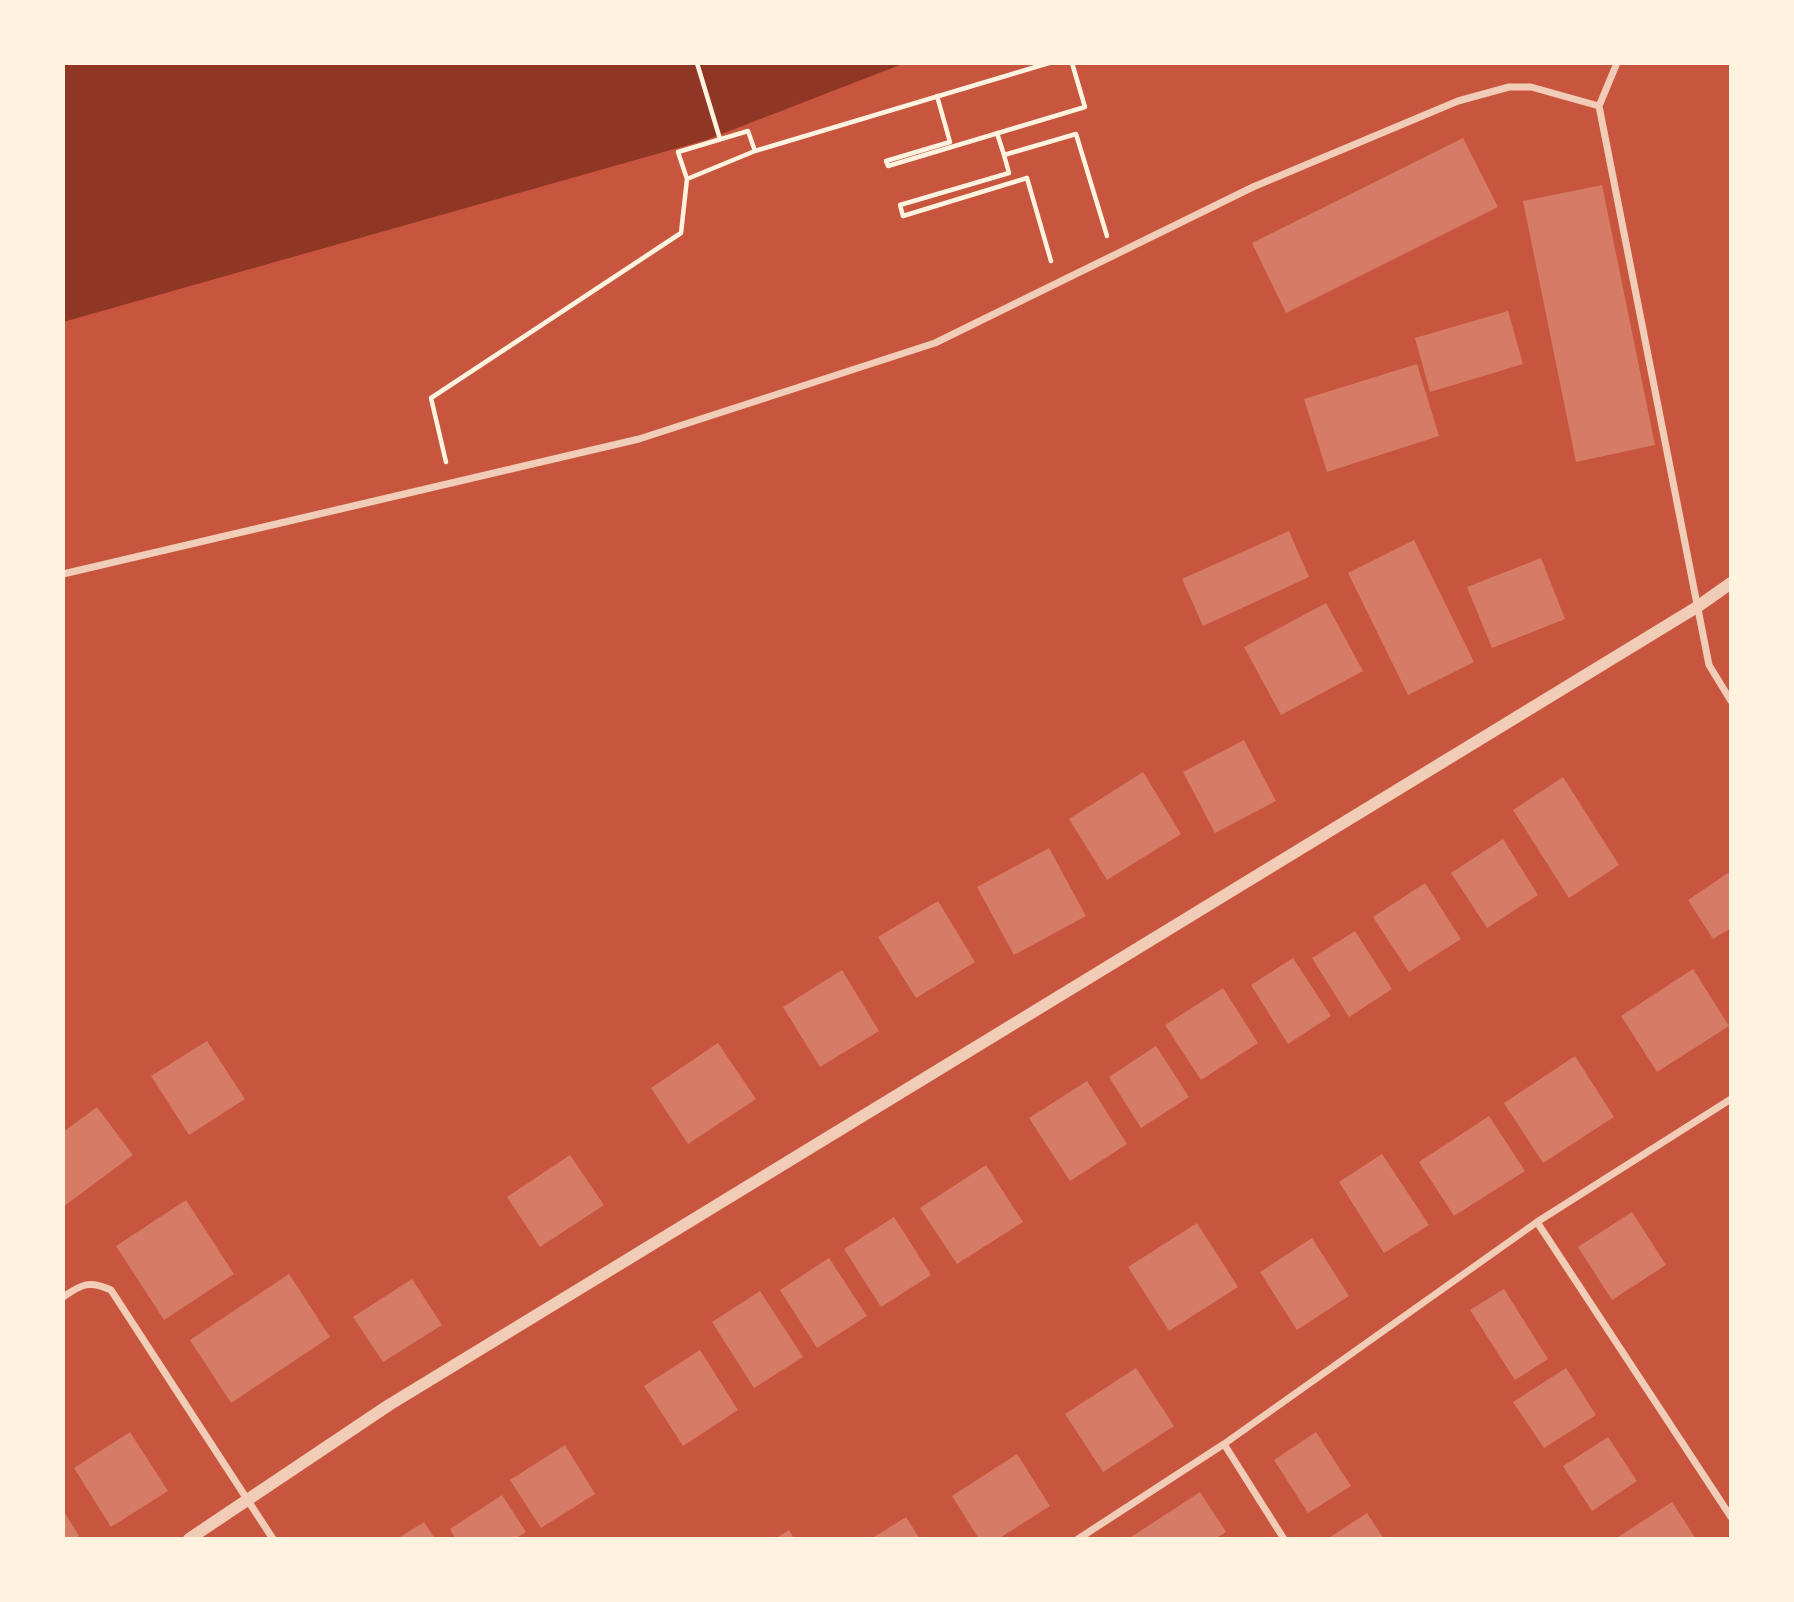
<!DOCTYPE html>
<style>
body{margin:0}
#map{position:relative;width:1794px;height:1602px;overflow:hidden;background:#c8553d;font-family:Barlow,sans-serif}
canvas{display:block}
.frame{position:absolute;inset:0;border:65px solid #fff3e0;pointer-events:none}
</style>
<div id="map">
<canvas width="1794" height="1602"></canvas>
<div class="frame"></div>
</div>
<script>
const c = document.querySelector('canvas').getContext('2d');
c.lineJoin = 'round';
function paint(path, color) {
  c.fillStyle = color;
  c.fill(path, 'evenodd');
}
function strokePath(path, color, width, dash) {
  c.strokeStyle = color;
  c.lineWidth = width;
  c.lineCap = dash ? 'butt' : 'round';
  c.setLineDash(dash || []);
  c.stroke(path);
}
paint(new Path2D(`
 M63 63H905L706 140 63 322Z`), '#8f3625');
paint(new Path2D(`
 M1463 138 1498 207 1286 313 1252 243Z
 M1602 185 1655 445 1576 462 1523 201Z
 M1508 311 1523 364 1430 392 1415 338Z
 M1417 364 1439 436 1327 472 1304 399Z
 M1289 531 1309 577 1203 626 1182 579Z
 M1414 540 1474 662 1408 695 1348 573Z
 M1541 558 1565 619 1492 648 1467 587Z
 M1326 603 1363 671 1281 715 1244 647Z
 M1244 740 1276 801 1215 833 1183 772Z
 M1143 772 1181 834 1107 880 1069 819Z
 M1563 777 1619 865 1569 898 1513 810Z
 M1503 839 1538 895 1487 928 1451 873Z
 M1049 848 1086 916 1014 955 977 887Z
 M1731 871V928L1713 939 1688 900Z
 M1425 883 1461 939 1409 972 1373 917Z
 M938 901 975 962 916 998 878 937Z
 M1355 931 1392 989 1349 1017 1312 958Z
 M1293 958 1331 1016 1288 1044 1251 985Z
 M1693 969 1729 1026 1657 1072 1621 1016Z
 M842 970 879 1031 820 1067 783 1007Z
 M1223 988 1258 1043 1201 1080 1165 1025Z
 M207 1041 245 1099 189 1135 151 1076Z
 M718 1043 756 1099 688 1144 651 1088Z
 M1156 1046 1189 1097 1141 1128 1109 1077Z
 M1575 1056 1614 1117 1543 1163 1504 1103Z
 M1087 1081 1127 1144 1070 1181 1029 1118Z
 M97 1107 133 1155 63 1207V1132Z
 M1489 1116 1525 1171 1454 1216 1419 1162Z
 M1382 1154 1429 1225 1384 1253 1339 1182Z
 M570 1155 604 1205 540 1247 507 1197Z
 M986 1165 1023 1222 957 1264 920 1208Z
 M186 1200 234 1274 164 1320 116 1246Z
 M1632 1212 1666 1265 1612 1300 1578 1247Z
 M894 1217 931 1275 881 1307 844 1249Z
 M1197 1223 1238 1287 1169 1331 1128 1267Z
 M1312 1238 1349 1296 1297 1330 1260 1272Z
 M829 1258 867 1316 817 1348 780 1290Z
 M289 1274 330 1337 231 1403 190 1340Z
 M412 1279 442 1325 383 1362 353 1317Z
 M1504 1289 1548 1359 1515 1380 1470 1310Z
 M760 1291 803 1357 754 1388 712 1322Z
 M700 1350 738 1410 683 1446 644 1386Z
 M1136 1368 1174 1426 1103 1472 1065 1414Z
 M1566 1368 1596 1415 1544 1448 1513 1402Z
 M130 1432 168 1491 111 1527 74 1468Z
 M1316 1432 1351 1486 1308 1513 1274 1460Z
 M1608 1437 1637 1481 1592 1511 1563 1466Z
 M565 1445 595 1494 541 1528 510 1480Z
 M1017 1454 1050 1506 998 1539H979L952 1496Z
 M1200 1492 1226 1532 1215 1539H1128Z
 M502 1495 526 1532 515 1539H456L450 1529Z
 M1672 1502 1696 1539H1615Z
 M63 1510 79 1536 74 1539H63Z
 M1367 1513 1384 1539H1327Z
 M906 1517 920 1539H871Z
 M424 1522 435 1539H397Z
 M789 1530 794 1539H775Z`), '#d67c66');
strokePath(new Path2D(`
 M697 63 720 139
 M937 96 950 142 886 161 888 166 1085 107 1072 63
 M997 133 1004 155 1076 134 1107 236
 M1004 155 1009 173 900 205 903 216 1027 178 1051 261
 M687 179 678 152 748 131 755 151
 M446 462 431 398 681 233 687 179 755 151 1049 63`), '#fff3e0', 4.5);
strokePath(new Path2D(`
 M1617 63 1599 106 1709 665 1731 701
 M63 574 639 439 935 343 1253 187 1458 101 1509 87H1531L1599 106
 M1537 1222 1731 1517
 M63 1297C82 1284 89 1280 111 1290L273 1539
 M1224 1444 1284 1539
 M1078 1539 1224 1444 1537 1222 1731 1099`), '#f1ccb7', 7);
strokePath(new Path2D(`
 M189 1539 389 1405 1697 607 1731 583`), '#f1ccb7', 12);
</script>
